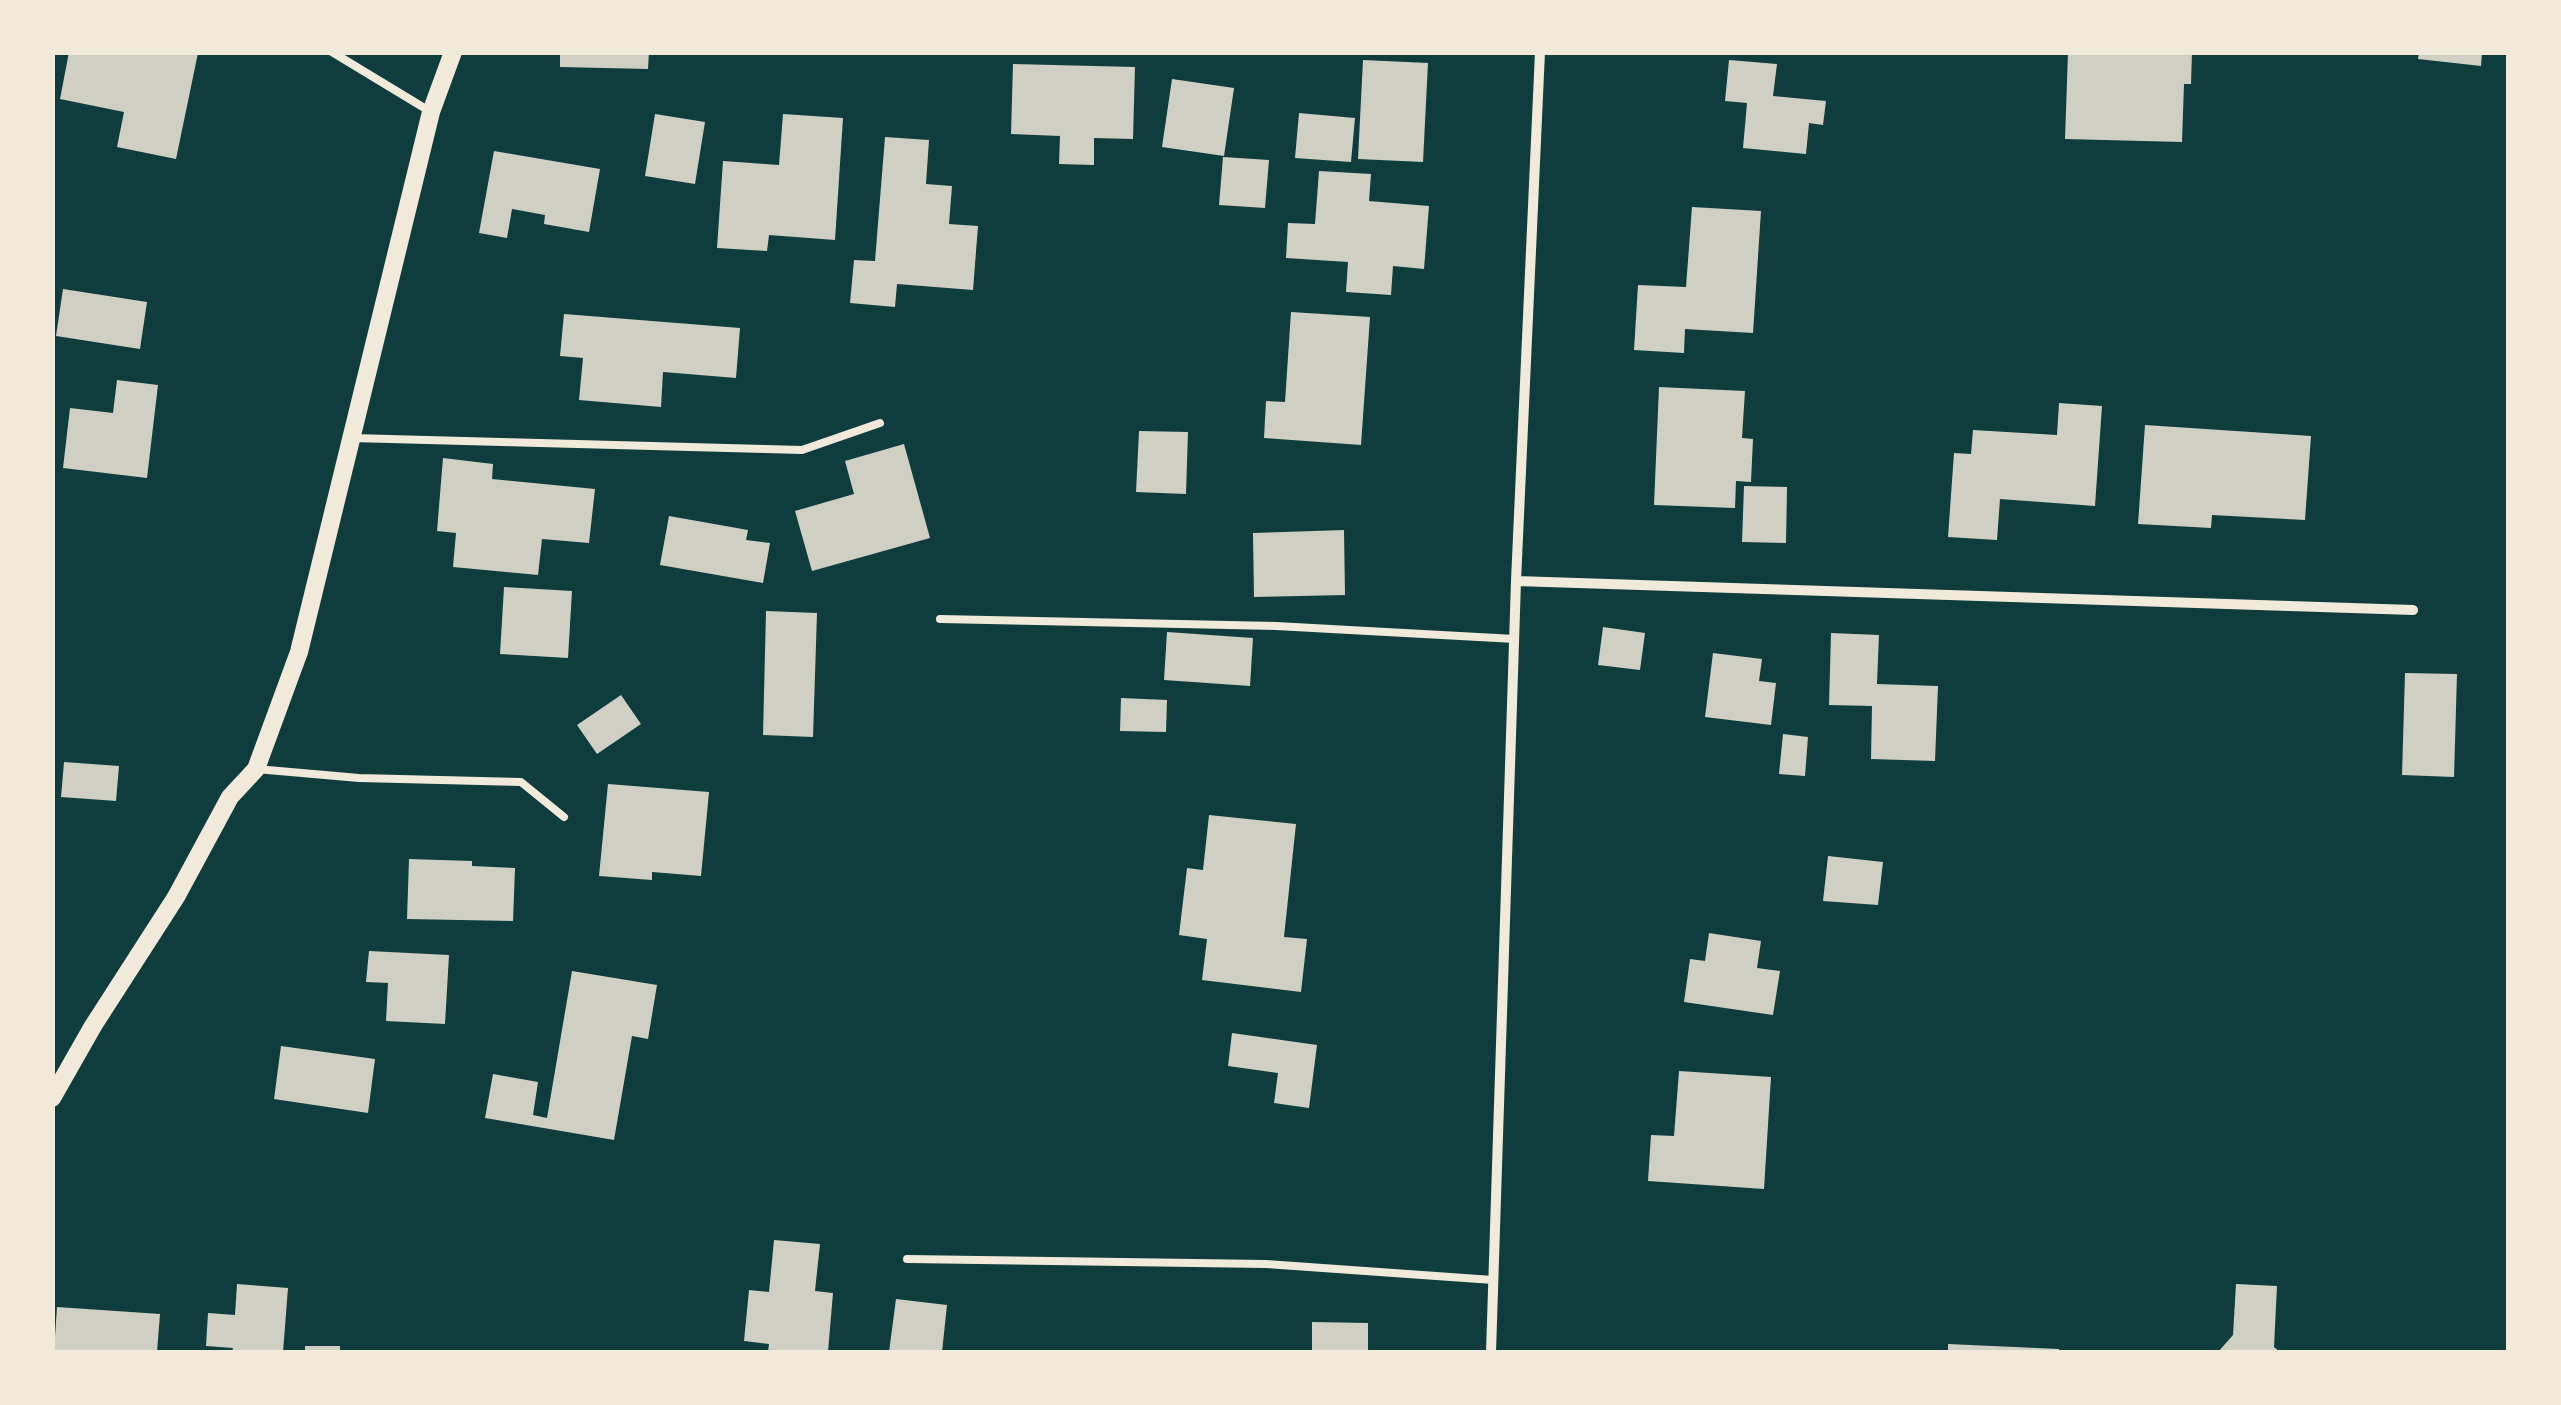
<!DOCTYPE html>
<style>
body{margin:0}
#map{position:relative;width:2561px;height:1405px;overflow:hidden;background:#0f3d3e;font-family:Karla,sans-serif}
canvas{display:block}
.frame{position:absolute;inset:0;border:55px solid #f1e9da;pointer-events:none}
</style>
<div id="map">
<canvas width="2561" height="1405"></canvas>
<div class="frame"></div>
</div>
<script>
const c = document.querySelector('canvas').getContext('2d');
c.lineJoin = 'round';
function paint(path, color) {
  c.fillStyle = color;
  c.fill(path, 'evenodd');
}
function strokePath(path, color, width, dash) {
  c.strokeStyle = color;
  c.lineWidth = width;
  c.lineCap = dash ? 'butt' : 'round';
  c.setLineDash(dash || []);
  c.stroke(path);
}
paint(new Path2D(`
 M69 52 198 53 176 159 117 147 124 112 60 99Z
 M560 52H649L648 69 560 67Z
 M2068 52H2192L2191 84H2184L2182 142 2065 139Z
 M2419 52H2482L2481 66 2418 59Z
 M1363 60 1428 63 1423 162 1358 159Z
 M1729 60 1777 64 1773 96 1826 101 1823 125 1809 123 1806 154 1743 148 1747 103 1725 101Z
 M1013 64 1135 67 1133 139 1094 138V165L1059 164 1060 136 1011 134Z
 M1172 79 1234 88 1224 156 1162 147Z
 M1299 113 1355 118 1351 162 1295 158Z
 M655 114 705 122 695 184 645 176Z
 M783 114 843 118 835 240 769 235 767 251 717 248 723 161 779 165Z
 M885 137 929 140 926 184 952 186 949 224 978 226 973 290 897 284 895 307 850 303 854 260 875 261Z
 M494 151 600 169 589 232 544 224 545 215 512 209 507 238 479 233Z
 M1223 157 1269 160 1265 208 1219 205Z
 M1319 171 1371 174 1369 201 1429 206 1424 269 1393 266 1391 295 1346 292 1348 262 1286 258 1288 223 1315 224Z
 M1692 207 1761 211 1753 333 1685 329 1684 353 1634 350 1638 285 1686 287Z
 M63 289 147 302 140 349 56 336Z
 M1291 312 1370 317 1361 445 1264 438 1266 401 1285 402Z
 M564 314 740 328 736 378 663 372 661 407 579 400 583 358 560 356Z
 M117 380 158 385 147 478 63 468 70 408 113 413Z
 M1659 387 1745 391 1742 438 1753 439 1751 482 1736 481 1735 508 1654 505Z
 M2059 403 2102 406 2095 506 2000 499 1997 540 1948 537 1954 453 1971 454 1973 430 2057 435Z
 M2145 425 2311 436 2305 520 2212 515 2211 528 2138 524Z
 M1139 431 1188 432 1186 494 1136 492Z
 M904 444 930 538 812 571 795 511 854 494 845 461Z
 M443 458 493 464 492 479 595 489 589 543 542 539 538 575 453 567 456 533 437 531Z
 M1744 486 1787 487 1786 543 1742 542Z
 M669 516 748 530 746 540 770 543 763 583 660 565Z
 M1344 530 1345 595 1254 597 1253 533Z
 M504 587 572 591 568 658 500 654Z
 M766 611 817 613 813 737 763 735Z
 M1603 627 1645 633 1640 670 1598 665Z
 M1167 632 1253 638 1250 686 1164 680Z
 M1831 633 1879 635 1877 684 1938 686 1935 761 1871 759 1872 706 1829 705Z
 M1713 653 1762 659 1759 681 1776 683 1771 725 1705 717Z
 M2405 673 2457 674 2454 777 2402 775Z
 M621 695 641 724 597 754 577 725Z
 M1121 698 1167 700 1166 732 1120 731Z
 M1783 734 1808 737 1805 776 1779 774Z
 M64 762 119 766 116 801 61 797Z
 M608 784 709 792 701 876 652 872V880L599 876Z
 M1209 815 1296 824 1284 937 1307 939 1301 992 1202 980 1207 939 1179 935 1187 868 1203 870Z
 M1828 856 1883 862 1878 905 1823 901Z
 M409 859 472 861V866L515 868 513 921 407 919Z
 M1709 933 1761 941 1757 968 1780 971 1773 1015 1684 1002 1690 959 1705 961Z
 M369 951 449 955 445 1024 386 1021 388 983 366 982Z
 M572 971 657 985 648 1039 632 1036 614 1140 485 1118 493 1074 538 1082 533 1115 547 1118Z
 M1232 1033 1317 1045 1309 1108 1274 1103 1278 1073 1228 1066Z
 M281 1046 375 1059 368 1113 274 1099Z
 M1679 1071 1771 1077 1764 1189 1648 1181 1651 1135 1674 1136Z
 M774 1240 820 1244 815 1291 833 1293 828 1352H768L769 1344 744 1341 749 1290 769 1292Z
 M237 1284 288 1288 283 1352H232L233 1348 206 1346 208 1313 235 1315Z
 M2236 1284 2277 1286 2274 1347 2280 1352H2218L2233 1335Z
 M896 1299 947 1305 942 1352H889Z
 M57 1307 160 1314 157 1352H54Z
 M1312 1322 1368 1323V1352H1312Z
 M1948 1344 2059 1349V1352H1948Z
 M305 1346H340V1352H305Z`), '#cfcfc3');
strokePath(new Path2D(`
 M332 52 431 112
 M352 438 802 450 880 423
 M940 619 1276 626 1515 639
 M256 769 359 778 521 782 564 817
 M907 1259 1266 1264 1493 1280`), '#f1e9da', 8);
strokePath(new Path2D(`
 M1516 581 2413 610
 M1491 1352 1516 581 1540 52`), '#f1e9da', 10);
strokePath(new Path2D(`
 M52 1098 93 1026 176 897 230 797 256 769 299 652 431 112 453 52`), '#f1e9da', 18);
</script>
